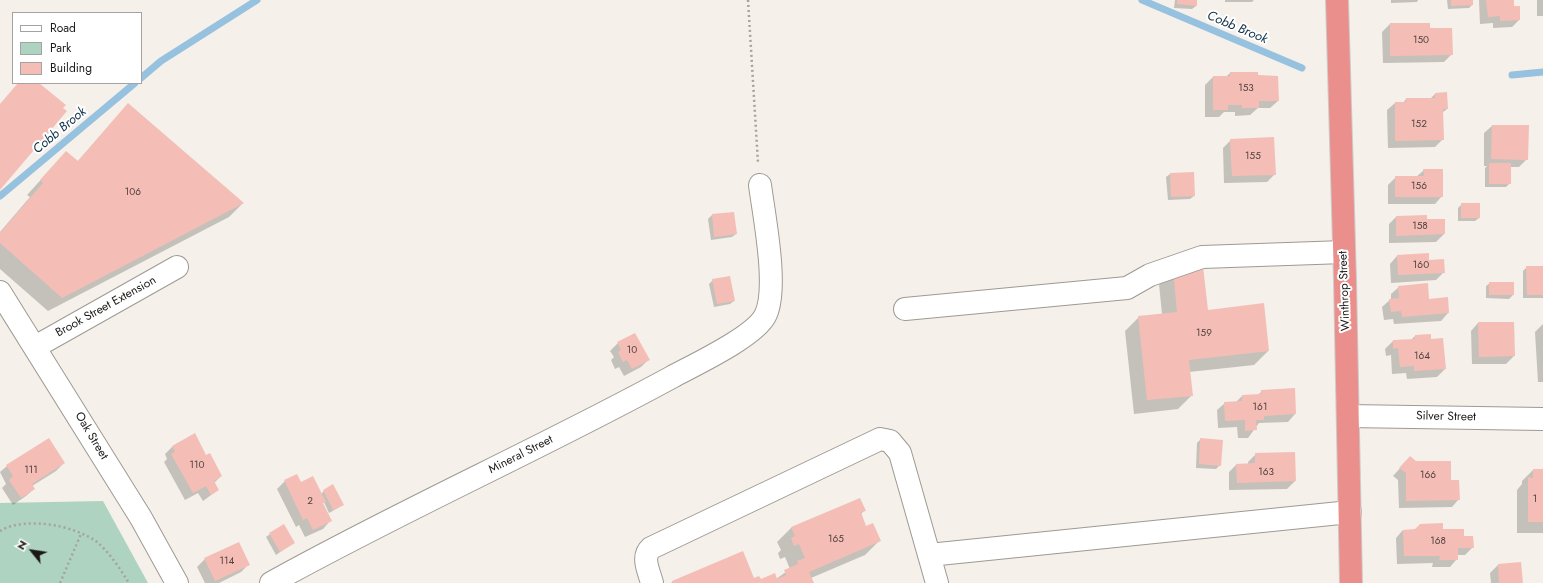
<!DOCTYPE html>
<style>
body{margin:0}
#map{position:relative;width:1543px;height:583px;overflow:hidden;background:#f5f0e9;font-family:Jost,sans-serif}
canvas{display:block}
.legend{position:absolute;left:12px;top:12px;width:130px;height:72px;box-sizing:border-box;background:#fff;border:1px solid #a4a3a2;margin:0;padding:5px 7px;list-style:none;font-size:12px;color:#1b1917}
.legend li{display:flex;align-items:center;gap:8px;height:20px}
.legend b{width:20px;border:1px solid #a4a3a2}
.north{position:absolute;left:12px;top:531px;width:40px;height:40px;-webkit-text-stroke:3px #fff;paint-order:stroke;rotate:300deg;font-size:11px;font-weight:700;line-height:16px;text-align:center;color:#1b1917}
.north::after{content:'';display:block;margin:auto;width:14px;height:18px;background:#1b1917;clip-path:polygon(50% 0,100% 100%,50% 72%,0 100%)}
</style>
<div id="map">
<canvas width="1543" height="583"></canvas>
<ul class="legend">
<li><b style="height:5px;background:#fff"></b>Road</li>
<li><b style="height:11px;background:#aed4c1"></b>Park</li>
<li><b style="height:11px;background:#f4beb6"></b>Building</li>
</ul>
<div class="north">N</div>
</div>
<script>
const c = document.querySelector('canvas').getContext('2d');
c.lineJoin = 'round';
function paint(path, color) {
  c.fillStyle = color;
  c.fill(path, 'evenodd');
}
function strokePath(path, color, width, dash) {
  c.strokeStyle = color;
  c.lineWidth = width;
  c.lineCap = dash ? 'butt' : 'round';
  c.setLineDash(dash || []);
  c.stroke(path);
}
function label(font, color, halo, rows, align = 'center') {
  c.font = font + ' Jost,sans-serif';
  c.lineWidth = 4;
  c.setLineDash([]);
  c.textBaseline = 'middle';
  c.strokeStyle = halo;
  c.fillStyle = color;
  for (const [text, x, y, turn = 0] of rows) {
    c.save();
    c.translate(x, y);
    c.rotate((+turn || 0) * Math.PI / 180);
    c.textAlign = isNaN(turn) ? turn : align;
    if (halo) c.strokeText(text, 0, 0);
    c.fillText(text, 0, 0);
    c.restore();
  }
}
paint(new Path2D(`
 M103 501 148 583H0V503Z`), '#aed4c1');
paint(new Path2D(`
 M1175 0H1196V6L1192 9 1174 8Z
 M1225 0H1254L1252 2H1225Z
 M1391 0H1418L1417 2 1391 3Z
 M1447 0H1472V5L1469 8 1448 9Z
 M1479 0H1513V7L1519 20 1512 27 1493 28V23L1480 24Z
 M1537 0H1543V16H1537Z
 M1390 24 1429 29 1452 54 1444 62 1383 63 1382 32Z
 M1230 73 1278 101 1270 108H1258L1250 115 1235 116V112H1224L1219 117H1205V85L1213 77H1226Z
 M1435 94 1447 109 1442 113 1443 139 1435 147 1388 148 1387 110 1395 103H1403L1406 99H1430Z
 M128 104 243 203 229 217 48 311 0 269V232L30 197 27 195 66 152 77 162Z
 M1492 126 1527 159 1519 167H1510V183L1506 187H1485V168L1487 166H1484V133Z
 M1231 140 1275 174 1267 182 1224 183 1223 148Z
 M1424 170 1442 196 1435 204H1388V185L1396 177H1416Z
 M1170 174 1194 196 1190 199 1168 200 1166 177Z
 M1462 204 1479 218 1475 221H1458V208Z
 M712 215 736 234 732 237 711 240 708 219Z
 M1396 217 1426 220 1444 234 1436 242 1389 243V224Z
 M1397 256 1429 261 1444 272 1436 280 1391 283 1390 264Z
 M1527 267H1543V298H1523V271Z
 M1173 270 1207 311 1268 351 1254 365 1189 372 1192 395 1178 409 1134 414 1125 331 1139 317 1162 314 1159 284Z
 M713 280 734 301 730 304 714 307 709 284Z
 M1490 283H1513V295L1509 299 1486 298V286Z
 M1399 287 1428 300 1448 313 1441 321 1394 324 1393 319 1384 320 1382 307 1391 299V294Z
 M1478 323 1514 356 1506 364H1472L1471 331Z
 M1543 324V382H1538L1535 332Z
 M1415 336 1430 340 1445 369 1437 377 1407 379 1406 373 1392 374 1391 355 1386 356 1385 349 1393 341 1411 340Z
 M618 343 648 360 641 367 624 376 619 367 615 369 611 360 614 357 610 351Z
 M1262 391 1295 414 1288 422 1259 423 1248 438H1238L1237 427 1218 428 1217 410 1225 403 1236 402 1242 396 1258 395Z
 M195 435 206 456 221 476 214 483 218 490 203 501 198 493 185 500 164 462 167 459 165 454 172 447Z
 M1201 439 1220 465 1216 469 1196 468 1197 443Z
 M1256 454 1295 481 1287 489 1229 490V472L1236 465H1248V462Z
 M1416 462 1450 481 1459 499 1452 507 1399 508 1398 480 1393 476 1403 465Z
 M64 463 56 471 32 486 34 489 26 496 13 505 2 488 6 484 0 472 7 466Z
 M1533 470H1543V533H1517V490L1522 484V481Z
 M285 481 300 484 321 494 324 491 343 505 329 513 324 502 322 504 330 521 323 529 305 537 299 525 296 527 277 489Z
 M860 499 865 510 861 514 866 528 879 541 865 555 811 578 813 583H671L673 581 776 579 790 569 785 557 780 559 778 553 781 550 777 542 791 528Z
 M283 525 293 543 276 555 266 537Z
 M1403 530 1463 537 1473 547 1465 555H1457V559L1450 567H1432L1433 563 1397 564 1396 538Z
 M205 559 249 564 241 572 219 583H205L197 567Z
 M1520 563 1522 583H1491L1490 573 1498 565Z`), '#0003');
strokePath(new Path2D(`
 M1142 0 1302 68
 M1512 75 1543 72
 M141 78 161 61 257 0
 M0 196 135 83`), '#96c1df', 7);
paint(new Path2D(`
 M1177 0H1197V6L1177 4Z
 M1451 0H1473V5L1451 6Z
 M1486 0H1514V6H1520V20L1500 21V16L1488 17Z
 M1390 23H1430V28H1452L1453 55 1390 56Z
 M1230 72H1258V75L1278 76 1279 101H1259V108H1242V105H1228V110H1213V76H1230Z
 M18 83H39L66 105 63 108 67 111 0 190V104Z
 M1447 92 1448 109H1443L1444 140 1395 141V102H1406V98H1435V93Z
 M128 103 244 203 62 298 0 243V233L43 183 40 180 66 151 78 161Z
 M1492 125H1529L1528 160 1491 159Z
 M1274 137 1276 175 1232 176 1230 139Z
 M1489 163H1511V184H1489Z
 M1423 169H1443V197H1395V176H1424Z
 M1194 172 1195 196 1171 197 1170 173Z
 M1461 203H1480V218H1461Z
 M734 212 737 234 714 237 712 214Z
 M1427 215V219H1445V234L1396 236V216Z
 M1429 253V260L1444 259 1445 273 1398 275 1397 255Z
 M1203 266 1208 310 1264 303 1269 351 1189 360 1193 396 1147 400 1138 316 1177 312 1173 269Z
 M1526 266H1543V295H1527Z
 M730 276 735 301 717 304 712 279Z
 M1489 282H1514V295H1489Z
 M1428 283 1429 299 1448 297 1449 313 1402 317 1401 311 1391 312 1389 299 1399 298 1398 286Z
 M1478 322H1514L1515 356 1479 357Z
 M635 333 650 360 632 369 627 360 623 362 618 352 621 350 617 342Z
 M1431 334V339L1443 338 1446 369 1414 371V366L1400 367 1398 348 1393 349V340L1415 339V335Z
 M1295 388 1296 414 1264 416V420H1256L1257 430 1245 431V420L1225 421 1224 402 1242 401V395L1261 394V390Z
 M195 433 206 455 210 453 222 476 214 481 219 490 211 495 206 486 193 493 171 454 175 452 172 446Z
 M49 438 65 463 32 484 35 489 21 498 9 480 13 476 6 465Z
 M1200 438 1223 440 1221 466 1199 464Z
 M1295 452 1296 481 1237 483 1236 464 1255 463V453Z
 M1410 456 1416 461H1451V480H1459L1460 500 1406 501V473L1399 468Z
 M1533 469H1543V522H1528V477L1533 478Z
 M297 474 301 482 313 476 326 502 323 503 332 521 313 530 307 518 303 520 284 480Z
 M333 484 344 505 333 510 323 490Z
 M860 498 866 511 861 512 866 526 873 523 881 541 809 572 814 583H673L672 581 743 551 754 578 759 576 761 579 775 573 777 579 786 575 784 570 798 564 797 561 805 558 799 544 794 546 791 538 795 536 791 527Z
 M1443 523V529H1464V536H1473L1474 548H1458V560H1439L1440 556H1404L1403 530 1415 529 1420 524Z
 M284 524 295 543 280 552 269 533Z
 M239 542 250 565 215 581 204 558Z
 M1521 562 1523 583H1499L1498 564Z`), '#f4beb6');
const minor = new Path2D(`
 M0 292 141 518 177 583
 M905 309 1127 288 1150 275 1202 257 1344 252
 M35 347 177 267
 M1348 416 1543 419
 M929 555 1350 512
 M271 583C402 510 540 449 672 377 694 365 754 337 765 316 779 290 764 216 760 185
 M652 583C649 571 641 557 651 548L880 439 890 441 900 453 937 583`);
const highway = new Path2D(`
 M1337 0 1345 280 1351 583`);
strokePath(minor, '#9e9a93', 24);
strokePath(highway, '#cdcccc', 24);
strokePath(new Path2D(`
 M748 0 758 163
 M0 531C25 516 74 525 97 542 110 553 120 569 129 583
 M60 583 81 534`), '#a6a29d', 2.5, [2, 3]);
strokePath(minor, '#fff', 22);
strokePath(highway, '#ea8f8b', 22);
label('10px', '#51423f', null, [
 ["150",1421,41],
 ["153",1246,89],
 ["152",1419,125],
 ["155",1253,157],
 ["156",1419,187],
 ["106",133,193],
 ["158",1420,227],
 ["160",1421,266],
 ["159",1204,334],
 ["10",632,351],
 ["164",1422,357],
 ["161",1260,408],
 ["110",197,466],
 ["111",31,471],
 ["163",1266,473],
 ["166",1428,476],
 ["1",1535,500],
 ["2",310,502],
 ["165",836,540],
 ["168",1438,542],
 ["114",227,562]
]);
label('12px', '#1b1917', '#fff', [
 ["Winthrop Street",1345,291,-92],
 ["Brook Street Extension",106,307,-29],
 ["Silver Street",1446,417,1],
 ["Oak Street",91,436,59],
 ["Mineral Street",521,455,-27]
]);
label('italic 13px', '#0d3046', '#fff', [
 ["Cobb Brook",1237,28,23],
 ["Cobb Brook",60,131,-40]
]);
</script>
